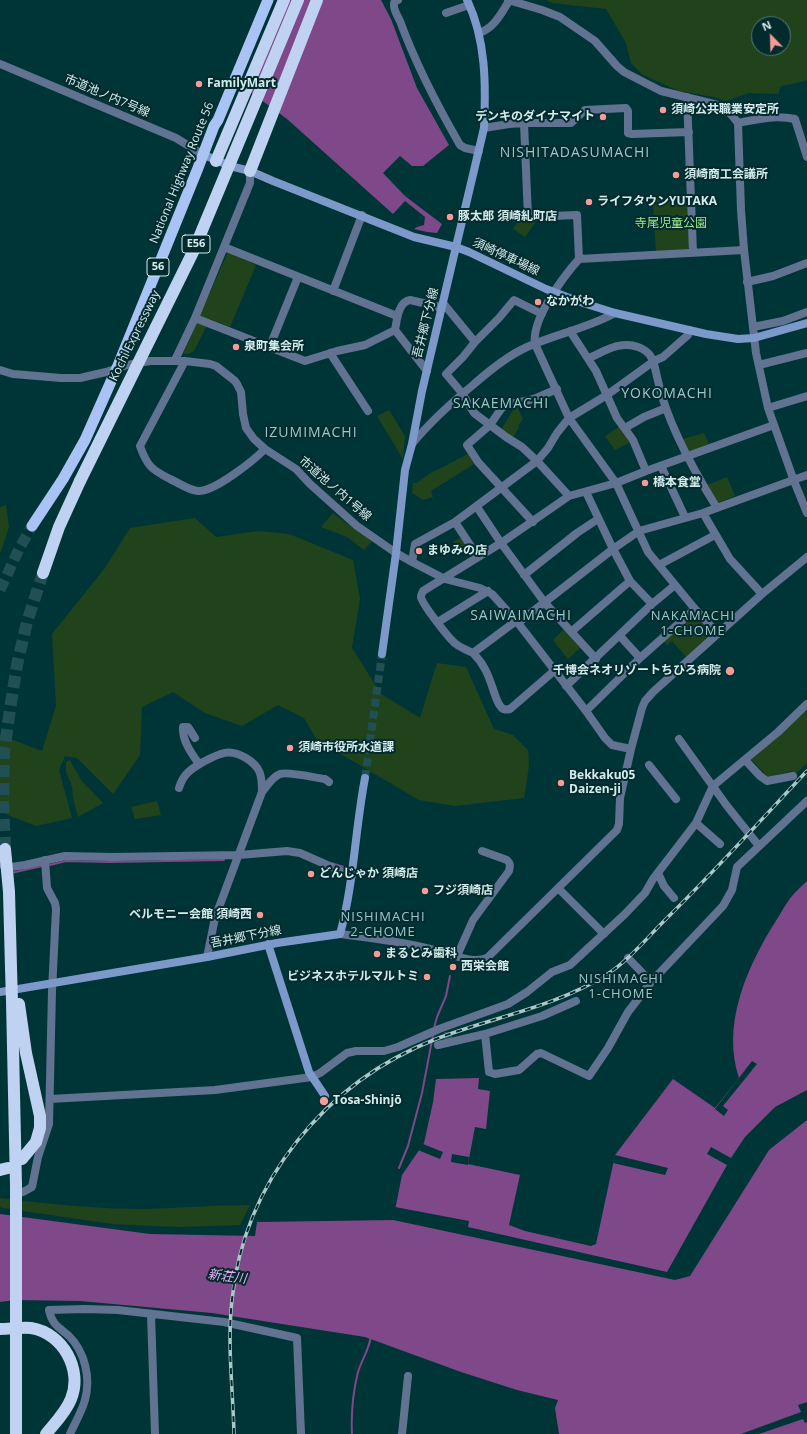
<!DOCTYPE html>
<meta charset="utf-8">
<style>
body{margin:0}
#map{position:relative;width:807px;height:1434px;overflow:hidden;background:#003538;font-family:"Open Sans",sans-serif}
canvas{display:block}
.north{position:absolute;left:751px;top:16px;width:40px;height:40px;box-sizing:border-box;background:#032a2c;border:1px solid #57787a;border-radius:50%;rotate:337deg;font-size:11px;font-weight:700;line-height:16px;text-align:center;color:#d4ecee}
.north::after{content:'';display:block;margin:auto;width:14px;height:18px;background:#f59b99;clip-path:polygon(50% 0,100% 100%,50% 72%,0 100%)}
</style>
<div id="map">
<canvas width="807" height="1434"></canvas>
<div class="north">N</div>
</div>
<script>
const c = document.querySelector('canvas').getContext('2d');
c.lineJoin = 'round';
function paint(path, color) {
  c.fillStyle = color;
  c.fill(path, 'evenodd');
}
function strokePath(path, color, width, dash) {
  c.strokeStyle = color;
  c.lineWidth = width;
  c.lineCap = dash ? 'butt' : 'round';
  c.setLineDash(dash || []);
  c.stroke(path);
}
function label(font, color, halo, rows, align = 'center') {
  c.font = font + ' "Open Sans","Noto Sans JP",sans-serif';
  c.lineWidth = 4;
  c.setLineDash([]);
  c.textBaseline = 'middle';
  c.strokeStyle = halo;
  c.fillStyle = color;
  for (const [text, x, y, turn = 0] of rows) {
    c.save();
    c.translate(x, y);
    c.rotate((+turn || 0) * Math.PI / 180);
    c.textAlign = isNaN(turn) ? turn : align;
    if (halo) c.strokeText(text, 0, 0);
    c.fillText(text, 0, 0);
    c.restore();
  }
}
paint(new Path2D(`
 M546 0H807V80L797 83 781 86 778 94 749 93 726 101 713 97 679 91 643 75 631 63 626 43 606 9 552 3ZM759 24H783V48H759Z
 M686 196 690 246 687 249 656 252 653 202 658 197Z
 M522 215 524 221 538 219 525 237 513 229Z
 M228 252 256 265 230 327 210 319 194 351 189 354H183Z
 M517 407 523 419 518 426 519 428 513 437 501 430 514 408Z
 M389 410 405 436 403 459 377 416Z
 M620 426 631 442 615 450 605 436Z
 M704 433 709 444 690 452 683 439Z
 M468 454 474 464 431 491 433 497 423 500 412 493 413 483H417L429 474Z
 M727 477 735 496 718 503 707 485Z
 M6 505 9 527 0 554V507Z
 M333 513 354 529 372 541 364 550 347 537 321 527Z
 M195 518 216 537 258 531 289 534 353 560 360 599 352 648 381 694 420 718 437 663 466 667 494 729 513 735 528 750 529 766 524 798 455 806 419 800 317 740 304 718 278 705 242 726 205 713 173 692 142 707 140 755 113 794 77 758 65 756 59 770 72 818 36 826 0 812V735L42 751 56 706 52 634 105 568 130 528Z
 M462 537 469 548 461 552 459 547 456 549 453 542Z
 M693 614 713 634 687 658 672 641 667 645 663 641Z
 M564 629 581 647 568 659 553 640Z
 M807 707V763L794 775 792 771 768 777 751 759Z
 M70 760 81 780 103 803 78 817 73 798 72 786 66 772V762Z
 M157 801 161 815 135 819 131 807Z
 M0 1198C48 1204 97 1209 146 1209 181 1208 215 1205 250 1205L240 1225 177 1227 112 1224 3 1208 0 1207Z`), '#20431b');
paint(new Path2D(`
 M282 0H381L391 19 417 88 449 145 423 166H412L400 156 383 173 405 196 442 224 437 233 427 232 414 229 417 227 424 225 425 217 405 201 393 214 287 119 249 91Z
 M807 881V1434H559L555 1408 558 1400 517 1390 461 1372 365 1337 212 1313 80 1301 15 1300 0 1302V1214L150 1234 255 1236 257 1222 393 1220 402 1175 424 1143 433 1102 436 1079 479 1078 478 1089 490 1091 486 1129 475 1127 468 1164 520 1175 509 1225 525 1231 591 1246 596 1244 615 1155 673 1079 715 1108 739 1078C722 1026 745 972 772 927 779 917 784 906 792 896 796 891 802 886 807 881Z`), '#7e4889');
paint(new Path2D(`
 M752 1061 757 1064 723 1106 728 1110 724 1116 715 1109Z
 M807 1090V1120L769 1150 690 1276 675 1280 393 1220 395 1207 469 1221 468 1227 667 1272 727 1165 707 1154 711 1147 731 1158 745 1137 775 1107Z
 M423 1144 443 1152 440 1159 418 1150Z
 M452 1154 469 1157 468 1165 451 1162Z
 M615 1155 668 1168 665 1175 613 1163Z
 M807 1402V1422L805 1423 803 1419 759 1434H741L801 1412 798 1405Z`), '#003538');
strokePath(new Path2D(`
 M331 863 347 868
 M50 865 66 861 110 862 224 860
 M357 872 360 873V876
 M11 873 42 866
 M434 1028 437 1017 446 996 450 976
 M399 1168 408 1146 422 1093 433 1035
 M352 1434C351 1413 353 1392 358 1372 362 1359 369 1350 371 1336`), '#7e4889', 2);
strokePath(new Path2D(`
 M448 1032V1039`), '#205053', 8, [8, 4]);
strokePath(new Path2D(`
 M365 778 382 654`), '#205053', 8, [8, 4]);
strokePath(new Path2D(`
 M0 590 19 549 32 526`), '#205053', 11, [11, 5.5]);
strokePath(new Path2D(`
 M5 849 3 801 4 753 10 709 17 665 27 622 43 573`), '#205053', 12, [12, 6]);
strokePath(new Path2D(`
 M398 0C396 1 394 1 394 4 393 9 398 17 400 21 416 65 437 105 460 145L465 148 479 151
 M508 0 542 10 560 17 595 41 617 66 624 72 661 91 718 105C727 109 732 115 738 123L741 210 744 250 756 353 768 408 794 481 807 513
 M446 13 469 5
 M479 33C494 28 501 14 509 1
 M687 97 693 252
 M524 123 528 217 577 215 579 259C563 277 531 320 535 344L569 418 616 483 648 552 695 609 718 634
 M738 123C757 119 775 115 795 119L807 157
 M484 128 509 124 524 123H571L585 110 626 108 628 111V133L632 134 689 132
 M224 247 397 316
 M579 259 744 250
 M747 282 773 276 807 263
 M333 291 362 215
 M443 303 475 342
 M542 314 514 300 499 318 475 342 463 357 446 374 462 393 474 413 506 437 522 447 537 461 569 496
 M195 318 305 361 337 351 365 345 395 330C397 320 398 302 410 300L436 306 441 309
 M753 327 783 321 807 312
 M395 330 427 371
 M570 331 596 371 617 418 633 440 646 471
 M270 346 298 277
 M330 353 368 411
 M589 358C603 352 621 340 638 347 655 353 654 366 658 381 667 423 694 471 717 508
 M175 360 195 318 250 183V171
 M185 361 140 446C147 466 152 470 170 479 179 483 188 490 198 491 214 492 253 461 265 449
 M759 365 807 353
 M0 370 13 374 61 378H80L106 372 127 365 150 361H185L210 364 216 366 235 381 237 384 241 392 243 414 246 428 254 439 265 449 296 469 310 484 357 526 396 553 412 562 445 579 480 588 492 594 518 623 586 711 605 738 612 745 631 749
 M768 408 807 396
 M625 428 644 417 666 408
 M412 444C430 422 451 403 473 385 490 370 507 356 527 347 556 334 588 328 615 313
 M661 466 685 517
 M586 492 613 549 630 581 652 604
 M477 507 501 543 545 603 596 659
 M703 513 730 559 762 594
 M455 522 478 557
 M533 522 478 462 467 445 490 425 501 409 506 405 534 399 557 389
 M412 562 415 544 455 522 537 461 548 448 557 433 569 418 607 395 654 361 663 357 688 335 689 330
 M659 565 715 535
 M524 575 577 533 598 519
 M516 621 473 653C467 650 461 648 456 644 450 640 422 604 421 597 421 594 422 594 423 591L501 543 569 496 616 483 646 471 774 425
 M438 622 488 591
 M518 623 613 549 639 531 703 513 807 475
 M571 632 630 581
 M620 636 640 658 695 609
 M473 653C484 664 488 674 493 689 495 695 497 703 501 707 503 710 506 710 510 709L554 671
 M566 686 652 604 675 585
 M586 711 640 658
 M195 738 188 727H183C182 741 192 754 199 764
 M679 739 727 806 759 846
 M745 760 760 776 767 781 793 776
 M649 765 676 799
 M179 788C183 774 191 769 203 762 220 753 229 748 246 758 261 767 262 776 262 792
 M696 823 720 844
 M0 864 11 867 25 865 65 856 113 857 239 855 287 851 300 853 352 876
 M658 873 664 886 674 898
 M558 888 604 934
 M340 934C378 939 415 943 452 955 462 958 476 963 487 958L617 830 619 824 620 798 631 749 642 708 645 701 653 692 762 594 807 557
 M457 956 473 920 509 871C510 866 511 864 507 860L482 851
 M207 957 215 918 262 792C267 786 272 777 280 774 287 771 316 778 325 779L329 782
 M628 958 651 982
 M485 1034 489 1072 495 1074 519 1070 537 1054 541 1053 589 1076 608 1048 628 1012 651 982 723 906 732 890 737 867 807 801
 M438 1045 485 1034 542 1016 576 1001
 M50 1099 215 1090 312 1077 320 1073 347 1053 356 1051H384L398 1047 439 1029 508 1004 527 992 552 972 570 965 625 914 645 893 653 879 696 823 713 786 778 732 807 704
 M23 1192 32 1187 38 1157 49 1124 52 991 56 909 55 903 47 888 45 860
 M151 1314 155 1434
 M70 1434C75 1423 82 1411 85 1400 91 1378 85 1352 69 1336 59 1327 52 1325 49 1310L85 1309 118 1310 224 1322 297 1338 301 1434
 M402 1434 408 1376`), '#617391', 8);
strokePath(new Path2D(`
 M0 64 176 138 202 154`), '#617391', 8);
strokePath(new Path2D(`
 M202 154 230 166 250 171 273 181 414 237 456 247 469 252 546 289 580 302 615 313 706 334 738 339 754 338 807 323
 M382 654 396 553 405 470 412 444 422 391 484 128C486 85 486 39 467 0
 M268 944 309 1072 325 1096
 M0 992 207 957 277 943 340 934C354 883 355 830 365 778`), '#7d99ca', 8);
strokePath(new Path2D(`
 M32 526 63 479 85 440 117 368 198 168 214 126 218 120 268 0`), '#a9c4f4', 11);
strokePath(new Path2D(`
 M216 161 284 0
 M250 171 317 0
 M43 573 59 527 80 481
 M5 849 6 860
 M9 892 11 968
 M12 1001 16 1185
 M19 1004 26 1053 40 1116V1128L36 1142 22 1159
 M0 1170 8 1168
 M0 1329C10 1329 21 1327 31 1328 63 1333 83 1370 71 1399 66 1412 55 1423 46 1434
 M16 1344V1434`), '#c0d2f1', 12);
const rail = new Path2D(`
 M234 1434C233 1390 227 1344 232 1300 244 1181 326 1082 436 1039 493 1017 553 1008 606 975 628 961 646 939 665 920 714 872 760 821 807 771`);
strokePath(rail, '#aac8ca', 3.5);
strokePath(rail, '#032a2c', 2, [6]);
strokePath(new Path2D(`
 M80 481 193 252 298 0
 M6 860 9 892
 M11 968 12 1001
 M16 1185V1344`), '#c0d2f1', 12);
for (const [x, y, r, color] of [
 [199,84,4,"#f59b99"],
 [663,110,4,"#f59b99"],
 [603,117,4,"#f59b99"],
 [676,175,4,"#f59b99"],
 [589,202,4,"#f59b99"],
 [450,217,4,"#f59b99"],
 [538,302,4,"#f59b99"],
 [236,347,4,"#f59b99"],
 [645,483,4,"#f59b99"],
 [419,551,4,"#f59b99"],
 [730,671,5,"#f59b99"],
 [290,748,4,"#f59b99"],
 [561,783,4,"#f59b99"],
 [311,874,4,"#f59b99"],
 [425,891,4,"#f59b99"],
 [260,915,4,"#f59b99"],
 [377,954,4,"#f59b99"],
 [453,967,4,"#f59b99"],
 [427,977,4,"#f59b99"],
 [324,1101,5,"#f59b99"]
]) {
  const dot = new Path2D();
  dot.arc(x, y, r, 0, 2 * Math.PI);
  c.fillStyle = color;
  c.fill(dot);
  strokePath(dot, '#032a2c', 1.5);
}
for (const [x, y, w] of [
 [196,244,28],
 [158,267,22]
]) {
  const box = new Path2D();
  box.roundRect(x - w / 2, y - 9, w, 18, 3);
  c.fillStyle = '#032a2c';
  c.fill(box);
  strokePath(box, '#d4ecee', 1);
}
label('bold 11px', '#d4ecee', null, [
 ["E56",196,244],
 ["56",158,267]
]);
label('bold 12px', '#d4ecee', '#032a2c', [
 ["FamilyMart",207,84],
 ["須崎公共職業安定所",671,110],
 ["デンキのダイナマイト",595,117,"right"],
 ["須崎商工会議所",684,175],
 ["ライフタウンYUTAKA",597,202],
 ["豚太郎 須崎糺町店",458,217],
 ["なかがわ",546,302],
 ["泉町集会所",244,347],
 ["橋本食堂",653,483],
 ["まゆみの店",427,551],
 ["千博会ネオリゾートちひろ病院",721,671,"right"],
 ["須崎市役所水道課",298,748],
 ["Bekkaku05",569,776],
 ["Daizen-ji",569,790],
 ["どんじゃか 須崎店",319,874],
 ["フジ須崎店",433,891],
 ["ベルモニー会館 須崎西",252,915,"right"],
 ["まるとみ歯科",385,954],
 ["西栄会館",461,967],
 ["ビジネスホテルマルトミ",419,977,"right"],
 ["Tosa-Shinjō",333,1101]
], 'left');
label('12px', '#d4ecee', '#032a2c', [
 ["市道池ノ内7号線",107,96,23],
 ["National Highway Route 56",182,173,-68],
 ["須崎停車場線",506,257,25],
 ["吾井郷下分線",426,323,-76],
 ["Kochi Expressway",135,336,-64],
 ["市道池ノ内1号線",335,489,41],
 ["吾井郷下分線",246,937,-11]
]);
label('12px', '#9dec90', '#032a2c', [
 ["寺尾児童公園",671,224]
]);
c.letterSpacing = '1px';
label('13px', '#98cacd', '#032a2c', [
 ["NAKAMACHI",693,616],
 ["1-CHOME",693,631],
 ["NISHIMACHI",383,917],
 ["2-CHOME",383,932],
 ["NISHIMACHI",621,979],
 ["1-CHOME",621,994]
]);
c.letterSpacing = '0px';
label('italic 13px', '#ecb0f8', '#032a2c', [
 ["新荘川",227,1277,7]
]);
c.letterSpacing = '1px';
label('14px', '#98cacd', '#032a2c', [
 ["NISHITADASUMACHI",575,153],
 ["YOKOMACHI",667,394],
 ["SAKAEMACHI",501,404],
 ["IZUMIMACHI",311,433],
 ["SAIWAIMACHI",521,616]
]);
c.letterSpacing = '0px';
</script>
